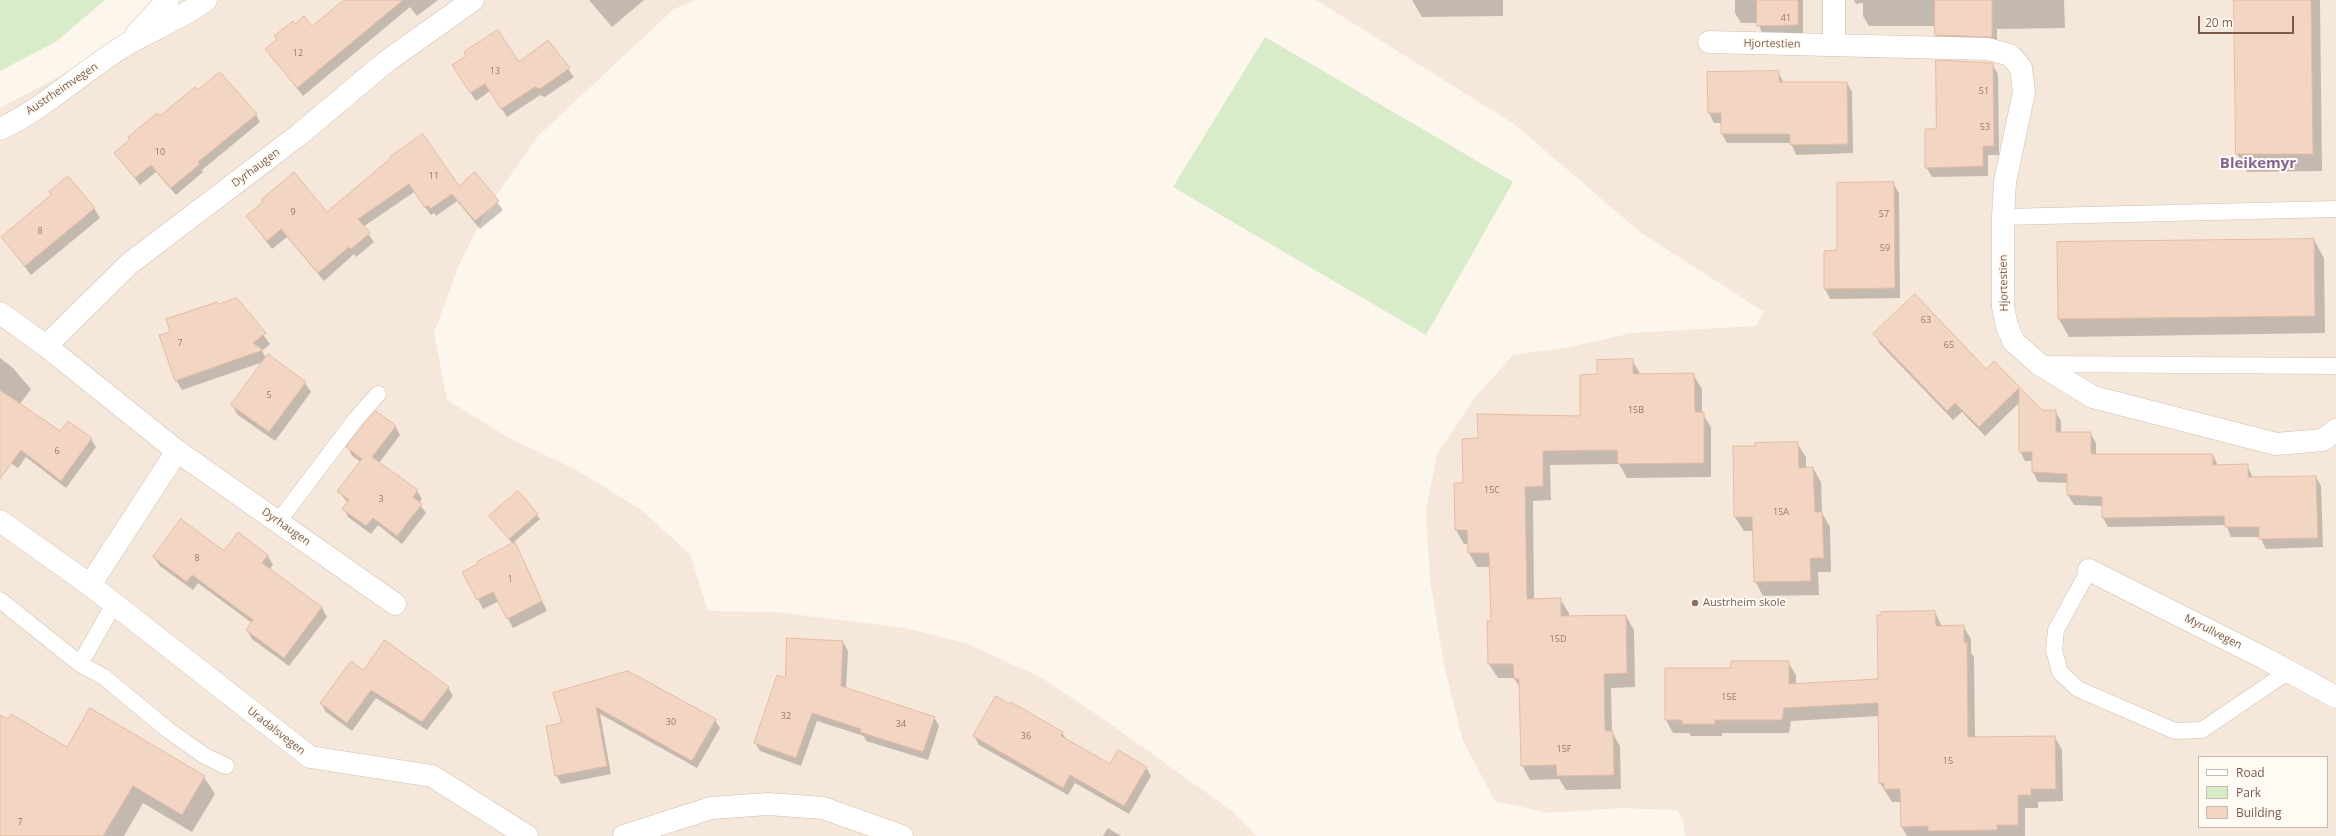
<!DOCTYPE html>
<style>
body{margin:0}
#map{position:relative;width:2336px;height:836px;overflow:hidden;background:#fdf6ec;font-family:"Open Sans",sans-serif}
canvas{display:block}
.legend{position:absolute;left:2198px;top:756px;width:130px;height:72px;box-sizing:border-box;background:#fffaf3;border:1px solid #cabbb1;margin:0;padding:5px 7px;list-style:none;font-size:12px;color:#7a5c4d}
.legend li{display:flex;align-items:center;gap:8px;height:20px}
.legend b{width:20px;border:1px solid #cabbb1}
.scale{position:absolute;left:2198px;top:16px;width:96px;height:18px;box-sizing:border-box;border:2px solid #7a5c4d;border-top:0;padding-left:5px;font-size:12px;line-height:14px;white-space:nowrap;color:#7a5c4d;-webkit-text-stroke:3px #fffaf3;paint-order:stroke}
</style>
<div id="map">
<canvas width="2336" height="836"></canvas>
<ul class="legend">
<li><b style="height:5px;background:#fff"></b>Road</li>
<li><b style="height:11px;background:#d8ecc9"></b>Park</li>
<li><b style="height:11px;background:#f3d5c3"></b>Building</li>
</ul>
<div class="scale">20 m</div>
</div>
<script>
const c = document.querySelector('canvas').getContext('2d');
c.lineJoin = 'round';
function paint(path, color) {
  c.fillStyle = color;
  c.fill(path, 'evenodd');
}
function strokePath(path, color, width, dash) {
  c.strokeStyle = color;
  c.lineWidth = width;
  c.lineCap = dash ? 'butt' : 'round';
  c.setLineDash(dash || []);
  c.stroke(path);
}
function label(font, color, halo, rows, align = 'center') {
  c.font = font + ' "Open Sans",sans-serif';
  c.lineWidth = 4;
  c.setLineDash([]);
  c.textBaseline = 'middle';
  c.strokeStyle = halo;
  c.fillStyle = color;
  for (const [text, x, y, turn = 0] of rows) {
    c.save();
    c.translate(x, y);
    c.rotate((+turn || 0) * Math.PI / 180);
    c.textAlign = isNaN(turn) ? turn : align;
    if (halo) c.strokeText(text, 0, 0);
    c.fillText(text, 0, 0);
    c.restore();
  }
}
paint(new Path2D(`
 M182 0H696L674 9 538 136 489 206 459 265 434 333 447 400 511 439 575 469 640 509 690 554 708 611 775 612 905 628 968 644 1042 678 1102 718 1232 811 1257 836H0V108L60 76Z
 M1316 0H2336V836H1685L1683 820 1677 810 1620 808 1548 813 1495 801 1463 741 1444 665 1430 580 1426 512 1437 454 1477 395 1513 355 1570 347 1632 333 1756 326 1764 312 1640 232 1514 124ZM2199 757H2327V827H2199Z`), '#f5e8da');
paint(new Path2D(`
 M0 0H105L57 41 0 71Z
 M1265 37 1513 182 1426 335 1173 187Z`), '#d8ecc9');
paint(new Path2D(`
 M346 0H438L417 16 410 7 303 96 266 49 295 25 312 27Z
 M589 0H644L612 27Z
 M1412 0H1503V16L1422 17Z
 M1735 0H1803V35H1763L1758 23H1741L1735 13Z
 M1854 0H2064L2065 28 1997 29V47L1942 45 1936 35V26H1869L1863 16V3L1856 4Z
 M2235 0H2320L2322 171 2247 172 2237 154Z
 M547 41 574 77 545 97 540 95 507 117 490 91 476 101 458 73 467 56 518 63Z
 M1992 64 1998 74 1999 155H1988V176L1932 177 1926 167 1937 130Z
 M1778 72 1784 83H1847L1852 92 1853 153 1796 155 1791 143H1727L1722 134V123H1714L1709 113Z
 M197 91 256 115 260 122 202 170 203 172 176 195 156 172 140 185 115 153Z
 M392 159 459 187 475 174 503 210 480 229 457 201 436 216 434 213 431 215 414 192 363 227 374 242 356 257 354 254 324 281 287 237 272 249 247 216 327 213Z
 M1893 183 1899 193 1900 298 1830 299 1825 289 1838 251Z
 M94 208 100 218 31 275 2 237Z
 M2314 240 2324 258 2325 333 2069 337 2059 319Z
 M237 299 270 344 262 351 266 358 305 383 311 392 275 441 238 415 232 405 263 362 182 390 176 380 172 332 218 305Z
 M1875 334 1986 370 1994 362 2041 411H2055L2061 421V433H2090L2096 443V455H2213L2218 466 2247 465 2253 478 2316 477 2321 486 2323 547 2266 549 2260 537H2231L2226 525 2108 527 2103 518V506L2074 505 2068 495V483L2038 482 2033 472V461H2025L2020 451V402L1985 436 1962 412 1953 420 1880 344Z
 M0 358 12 367 31 389 20 404 61 432 91 439 96 447 66 488 26 457 18 468 0 456Z
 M1632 360 1641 375 1693 374 1702 389V413L1711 427V477L1627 478 1619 464 1550 465 1551 500 1533 501 1534 599H1560L1569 613V617L1626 616 1634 630 1635 687 1611 688 1612 732 1620 746 1621 789 1566 790 1559 779 1530 780 1522 765 1521 689 1514 678H1498L1489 664 1492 622 1490 567H1477L1469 553 1468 544H1464L1456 530 1464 484 1479 439 1581 417 1598 375Z
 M395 426 400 435 379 463 417 491 422 499 419 503 426 513 402 544 378 525 371 534 348 517 344 509 348 503 338 491 361 462 352 456 348 447Z
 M1797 443 1806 457V468H1813L1821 482 1822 513 1830 527 1831 572H1818L1819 595 1763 596 1755 581 1754 531H1744L1735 517Z
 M518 492 540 519 514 542 547 611 513 628 499 601 483 609 478 599 513 544 493 520Z
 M238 534 268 556 273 565 269 570 322 608 327 617 289 666 252 639 247 630 252 623 198 583 193 590 160 566 154 557 224 552Z
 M1935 612 1942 627 1963 626 1971 639V653L1974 657 1975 738 2055 737 2062 750 2063 801 2038 802V808H2025V836H1907L1902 827 1901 802H1892L1880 783 1879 716 1791 721 1789 733H1722V736H1691L1689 733H1673L1666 720V669H1732L1788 662 1796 675V684L1879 680Z
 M843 642 848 651 846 689 934 717 939 726 928 760 866 741 864 736 817 721 801 766 760 751 755 743 786 679Z
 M364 672 448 687 453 696 427 730 376 698 352 731 326 712 321 703Z
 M555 694 715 720 720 728 697 768 600 714 611 774 561 784 556 775 563 724Z
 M997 698 1062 733 1067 740 1110 766 1146 767 1151 776 1129 814 1075 783 1068 795 979 745 974 736Z
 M0 716 67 748 204 777 215 794 192 832 143 803 124 836H0Z
 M1108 828 1121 836H1103Z`), '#0003');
const building = new Path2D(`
 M344 0H403L297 88 265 49 277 39 274 36 293 21 295 24 304 16 312 26Z
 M1757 0H1798V25L1757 26Z
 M1935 0H1992V37L1935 35Z
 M2234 0H2311L2313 154H2236Z
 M498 30 519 62 548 40 570 68 540 89 535 87 501 109 485 84 470 93 452 65 466 56 464 52Z
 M1936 60 1993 63 1994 146H1983V166L1925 168V129H1936Z
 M1779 71V82H1847L1848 144 1790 145V134H1721V113H1708L1707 72Z
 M220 72 257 114 198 162 200 164 171 188 151 165 135 178 114 153 130 139 128 137 157 113 160 116 195 87 197 90Z
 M423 134 459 186 475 172 499 201 475 221 452 194 430 209 428 205 425 208 409 184 358 219 370 233 351 249 349 247 318 273 281 229 267 241 246 216 263 202 261 200 294 172 327 212 391 158 390 157Z
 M68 176 95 208 25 266 1 237 51 195 49 192Z
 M1894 182 1895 288 1824 289V251L1837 250V183Z
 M2314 239 2315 316 2058 319 2057 242Z
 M1915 294 1986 369 1994 361 2042 410H2056V432H2091V454H2213V465L2248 464V477L2316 476 2318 538 2259 539V527H2225L2224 516 2102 518V497L2067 495V474L2032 472V452H2019V388L1979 427 1955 403 1947 411 1873 334Z
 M237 298 266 333 253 343 263 350 175 381 159 335 170 332 166 319 217 302 218 304Z
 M268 354 306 382 269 432 231 405Z
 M1633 359V374L1694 373 1695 412H1704V463L1618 464 1617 450 1543 451V486L1525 487 1527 599 1561 598V616L1626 615 1627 673 1604 674 1605 731H1613L1614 775 1557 776 1556 765 1521 766 1519 679H1514L1513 664H1488L1487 621H1491L1489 553H1468L1467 530H1455L1454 483H1463L1462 439 1478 438 1477 414 1580 416V375L1597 374V360Z
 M0 390 60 431 68 421 92 438 61 481 21 450 0 479Z
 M376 411 396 426 372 457 418 490 413 497 422 504 397 536 373 518 366 526 342 509 349 500 337 491 362 459 346 447Z
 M1798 442 1799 468 1813 467 1815 512H1822L1824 558H1810L1811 581 1754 582 1752 517H1734L1733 446H1755V443Z
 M518 491 538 514 509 539 489 516Z
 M181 519 224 551 238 532 268 555 262 563 322 607 284 658 246 630 253 620 192 575 187 582 153 557Z
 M515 542 542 601 507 619 493 592 477 600 462 572 478 564 477 562Z
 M1935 611 1936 626 1964 625V643H1967L1968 737 2055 736 2056 789H2031V795H2018V825H1997V830L1928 831V826L1901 827 1900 789H1884V783H1879L1878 703 1784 708 1782 720H1715V724H1682V720H1665V668H1731V661H1789V684L1878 679 1877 615H1881V612Z
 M787 638 843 641 841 686 935 717 923 752 860 732 861 729 812 713 796 758 754 743 777 675 785 678Z
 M385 640 449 687 422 722 371 690 347 723 320 703 351 661 363 670Z
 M628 671 716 719 692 761 596 707 607 766 555 776 546 726 562 723 553 693Z
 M996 696 1009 704 1011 702 1063 732 1061 736 1110 764 1118 750 1147 767 1124 806 1070 775 1063 788 973 736Z
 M90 708 205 776 182 815 133 786 103 836H0V715L8 719 11 714 67 747Z`);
paint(building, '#f3d5c3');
strokePath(building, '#e6bba3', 1);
const lane = new Path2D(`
 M2003 217 2336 209
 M2040 364 2336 366
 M278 522 355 420 378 394
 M2089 570 2056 630 2054 650 2060 672 2078 689 2175 731 2202 730 2289 671
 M0 600 80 664 104 677 168 730 205 756 226 766
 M80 664 114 604`);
const street = new Path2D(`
 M1709 42 1988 49 2010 55 2021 68 2024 92 2005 182 2003 217V307L2007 326 2014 342 2039 364 2093 397 2276 444 2323 440 2336 430
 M1834 45V0
 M0 313 46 346 177 451 395 604
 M46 346 129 264 300 134 387 61 473 0
 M0 521 90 585 310 757 432 776 527 836
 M2089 570 2266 659 2336 697
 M90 585 177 451
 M624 836 711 808 768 804 823 808 902 836`);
const secondary = new Path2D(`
 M136 34 168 0
 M0 129C45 108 82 72 124 46 151 30 180 19 206 0`);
strokePath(lane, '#d1beb0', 17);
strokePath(street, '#d1beb0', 23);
strokePath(secondary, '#d6c0b0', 23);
strokePath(lane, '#fff', 16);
strokePath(street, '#fff', 22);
strokePath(secondary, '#fff', 22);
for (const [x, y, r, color] of [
 [1695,603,4,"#8d6e63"]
]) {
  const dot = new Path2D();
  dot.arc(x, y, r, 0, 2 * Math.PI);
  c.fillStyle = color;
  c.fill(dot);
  strokePath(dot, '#fffaf3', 1.5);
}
label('9px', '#987a6a', null, [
 ["41",1786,18],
 ["12",298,53],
 ["13",495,71],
 ["51",1984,91],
 ["53",1985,127],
 ["10",160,152],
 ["11",434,176],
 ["9",293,212],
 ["57",1884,214],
 ["8",40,231],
 ["59",1885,248],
 ["63",1926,320],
 ["7",180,343],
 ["65",1949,345],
 ["5",269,395],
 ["15B",1636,410],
 ["6",57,451],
 ["15C",1492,490],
 ["3",381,499],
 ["15A",1781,512],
 ["8",197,558],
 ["1",510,579],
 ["15D",1558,639],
 ["15E",1729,697],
 ["32",786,716],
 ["30",671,722],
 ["34",901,724],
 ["36",1026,736],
 ["15F",1564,749],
 ["15",1948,761],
 ["7",20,822]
]);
label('11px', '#7a5c4d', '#fffaf3', [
 ["Hjortestien",1772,44,1],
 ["Austrheimvegen",62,89,-34],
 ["Dyrhaugen",256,168,-37],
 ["Hjortestien",2004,283,-91],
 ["Dyrhaugen",286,527,35],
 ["Myrullvegen",2213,632,27],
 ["Uradalsvegen",276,731,38]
]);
label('11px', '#785e54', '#fffaf3', [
 ["Austrheim skole",1703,603]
], 'left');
label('bold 15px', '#846695', '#fffaf3', [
 ["Bleikemyr",2258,164]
]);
</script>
